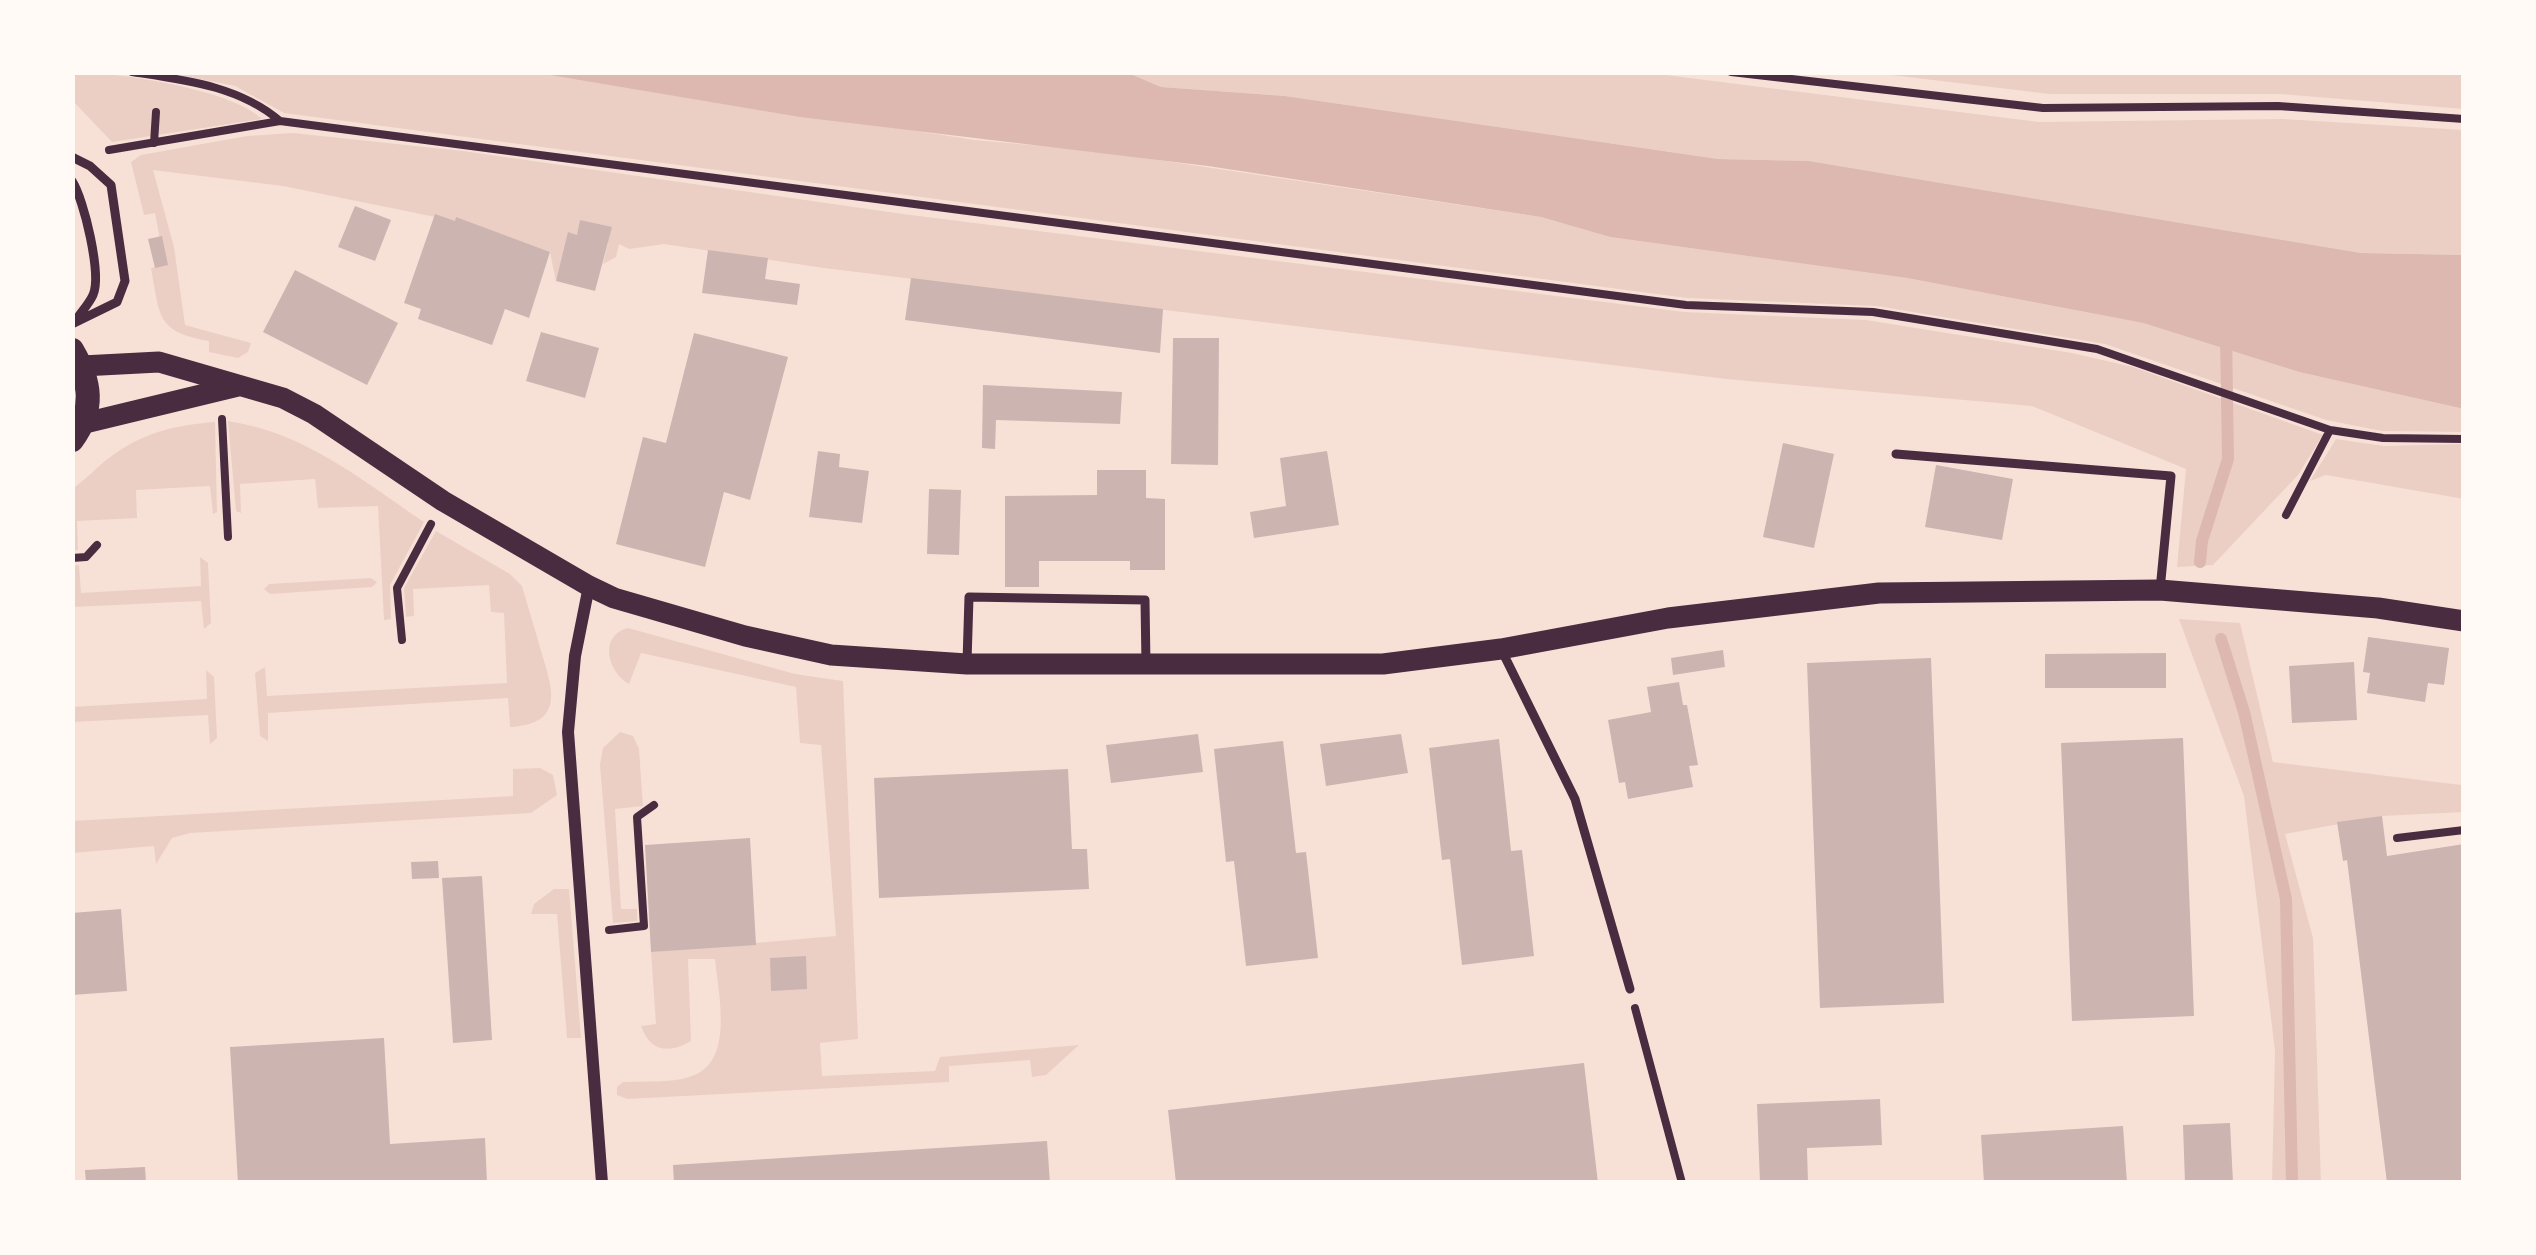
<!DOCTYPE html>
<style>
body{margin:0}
#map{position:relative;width:2536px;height:1255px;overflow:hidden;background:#f7e1d7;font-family:"IBM Plex Sans",sans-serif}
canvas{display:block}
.frame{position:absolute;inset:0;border:75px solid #fffaf5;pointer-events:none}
</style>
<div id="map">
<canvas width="2536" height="1255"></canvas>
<div class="frame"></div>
</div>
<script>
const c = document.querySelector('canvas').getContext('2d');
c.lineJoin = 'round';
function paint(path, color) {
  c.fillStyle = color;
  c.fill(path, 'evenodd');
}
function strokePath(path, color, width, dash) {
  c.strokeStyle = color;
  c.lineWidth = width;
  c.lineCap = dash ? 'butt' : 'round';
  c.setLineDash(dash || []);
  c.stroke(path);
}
paint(new Path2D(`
 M72 72C117 72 231 89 262 119L112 142 72 100Z
 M164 72H532L975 140 1098 151 1541 217 1610 237 1907 278 2143 323 2299 372 2464 409V432L2382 431 2326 420 2105 344 1877 306 1687 298 284 113 235 86Z
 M1126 72H1642L2039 122 2283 119 2464 130V255L2361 253 1809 161 1718 159 1285 96 1161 87Z
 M1866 72H2464V109L2280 94H2050Z
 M293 133 463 151 903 214 1684 312 1866 320 2072 353 2133 367 2323 435 2298 475 2213 565 2177 567 2186 469 2032 406 1726 379 824 268 664 244 629 249 619 244 616 257 603 264 608 243 569 233 556 281 550 252 457 218 455 221 283 186 153 170 174 247 185 325 251 343 248 352 238 358 209 352V341C156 332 160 316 151 268L155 267 160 240 155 213 144 215 131 162 141 155 247 136Z
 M228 421C306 433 360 479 424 522L390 585 391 619 384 620 378 506 318 508 315 479 240 484 241 513 236 511Z
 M215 422 217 512 213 514 210 486 136 490 137 518 77 521 78 550 72 551V489C85 480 96 468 109 458 141 433 175 425 215 422Z
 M2336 439 2384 446 2464 444V499L2326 475 2310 481Z
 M436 531 510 574 522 586C528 607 535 629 541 651 553 690 565 724 510 727L508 698 268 713V741L260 736 255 673 265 667 267 696 507 683 504 613 491 612 489 585 413 589 414 616 406 617 404 588Z
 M200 557 208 563 211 623 204 629 201 601 72 607V566L79 565 81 593 201 586Z
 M371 578 377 582 372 587 270 594 264 589 269 584Z
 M2179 619 2240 623 2273 762 2461 785 2464 768V812L2382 816 2285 834 2313 938 2321 1183H2272L2275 1051 2244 796Z
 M628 628 795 674 843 681 858 1039 820 1043 822 1076 935 1071 940 1057 1079 1045 1046 1075 1032 1077 1030 1060 949 1066V1082L627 1099 617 1095V1087L623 1082C644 1081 670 1083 689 1077 736 1064 718 994 715 959H688L691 1041C669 1054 650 1052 641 1026L656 1024 651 952 836 936 821 745 800 743 796 687 641 653 629 684C608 672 598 636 628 628Z
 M206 670 214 677 217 738 210 744 208 715 72 722V707L207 699Z
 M620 732 633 736 639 749 643 806 615 809 621 909H637V921L613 923 600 765 603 748Z
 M540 768 553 775 557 795 531 813 190 833 172 838 156 864 154 846 72 853V821L513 796V769Z
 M554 889H569L581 1038H567L557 914H531L534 904Z`), '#ebcfc5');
paint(new Path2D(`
 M532 72H1126L1161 87 1285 96 1718 159 1809 161 2361 253 2464 255V409L2299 372 2143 323 1907 278 1610 237 1541 217 1208 166 800 117Z`), '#dcb8b0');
strokePath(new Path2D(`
 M2200 562 2202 541 2228 459 2226 333
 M2221 639 2244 712 2286 899 2292 1183`), '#dcb8b0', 12);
paint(new Path2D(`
 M355 206 391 220 375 261 338 247Z
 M435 214 455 221 456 217 550 252 529 318 505 309 492 345 418 319 421 309 404 303Z
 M580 220 612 227 595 291 556 281 568 232 577 235Z
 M162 236 168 265 155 268 148 239Z
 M708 250 768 258 765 279 800 284 797 305 702 293Z
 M295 270 398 323 367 385 263 332Z
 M911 278 1163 309 1160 353 905 320Z
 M541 332 599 348 585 398 526 381Z
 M694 333 788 357 750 500 724 492 705 567 616 544 643 437 666 443Z
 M1173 338H1219L1218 465 1171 464Z
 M983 385 1122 392 1120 424 996 420 995 449 982 448Z
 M1783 443 1834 454 1814 548 1763 537Z
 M818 451 840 454 839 467 869 471 862 523 809 517Z
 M1327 451 1339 525 1254 538 1250 512 1286 506 1280 458Z
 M1936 465 2013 479 2002 540 1925 527Z
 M1097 470H1146V498L1165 499V570H1130V561H1039V587H1005V496L1097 495Z
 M929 489 961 490 959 555 927 554Z
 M2368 637 2449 648 2444 685 2428 683 2425 702 2367 693 2370 673 2363 672Z
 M1723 650 1725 667 1673 675 1671 658Z
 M2166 653V688H2045V654Z
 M1931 658 1944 1003 1820 1008 1807 663Z
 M2354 662 2357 720 2292 723 2289 666Z
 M1679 682 1683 705H1687L1698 765 1689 766 1693 787 1628 799 1625 782 1619 783 1608 720 1651 712 1647 687Z
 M1198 734 1203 772 1111 783 1106 745Z
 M1401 734 1408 773 1326 786 1320 744Z
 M2183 738 2194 1016 2072 1021 2061 743Z
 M1499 739 1511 851 1522 850 1534 956 1462 965 1450 859 1442 860 1429 748Z
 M1283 741 1296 853 1306 852 1318 958 1246 966 1234 861 1226 862 1214 749Z
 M1068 769 1072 849H1087L1089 889 879 898 874 778Z
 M2382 816 2387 856 2464 844V1183H2387L2347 860 2343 861 2337 822Z
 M750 838 756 945 651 952 645 845Z
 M438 861 439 878 412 879 411 862Z
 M482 876 492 1040 453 1043 442 878Z
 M121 909 127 991 72 995V913Z
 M806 956 807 989 771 991 770 958Z
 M384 1038 390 1144 485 1138 487 1183H238L230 1047Z
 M1584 1063 1598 1183H1176L1168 1110Z
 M1880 1099 1882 1145 1807 1148 1808 1183H1760L1757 1104Z
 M2230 1123 2233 1183H2185L2183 1125Z
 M2123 1126 2127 1183H1984L1981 1135Z
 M1047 1141 1050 1183H674L673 1165Z
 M145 1167 146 1183H86L85 1170Z`), '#ccb4b1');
strokePath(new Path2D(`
 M132 72C185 80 239 86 280 121L1686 305 1873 312 2097 349 2330 430 2383 438 2464 439
 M1731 72 2043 108 2278 106 2464 119
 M154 143 156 112
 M109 150 280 121
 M222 419 228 537
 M2286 515 2330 430
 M72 558 86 557 97 545
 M402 640 397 588 431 524
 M2397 838 2464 830
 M609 930 644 926 637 817 654 805
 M1635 1008 1682 1183`), '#4a2c40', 8);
strokePath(new Path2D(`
 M72 157 90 166 111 185 125 281 117 302 72 324
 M72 181C84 199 102 275 93 295 89 304 81 312 76 320
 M1896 454 2171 476 2160 590
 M1501 649 1575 799 1630 989
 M967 662 969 597 1145 600 1146 665`), '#4a2c40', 9);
strokePath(new Path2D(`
 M589 586 575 656 568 732 602 1183`), '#4a2c40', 12);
strokePath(new Path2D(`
 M82 366 159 362 283 398 314 414 443 501 589 586 614 598 745 636 831 655 967 664H1383L1501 649 1668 618 1879 593 2160 590 2378 608 2464 621
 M85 423 238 386`), '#4a2c40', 21);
strokePath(new Path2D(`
 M72 350C91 382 95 409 72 440`), '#4a2c40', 24);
</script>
